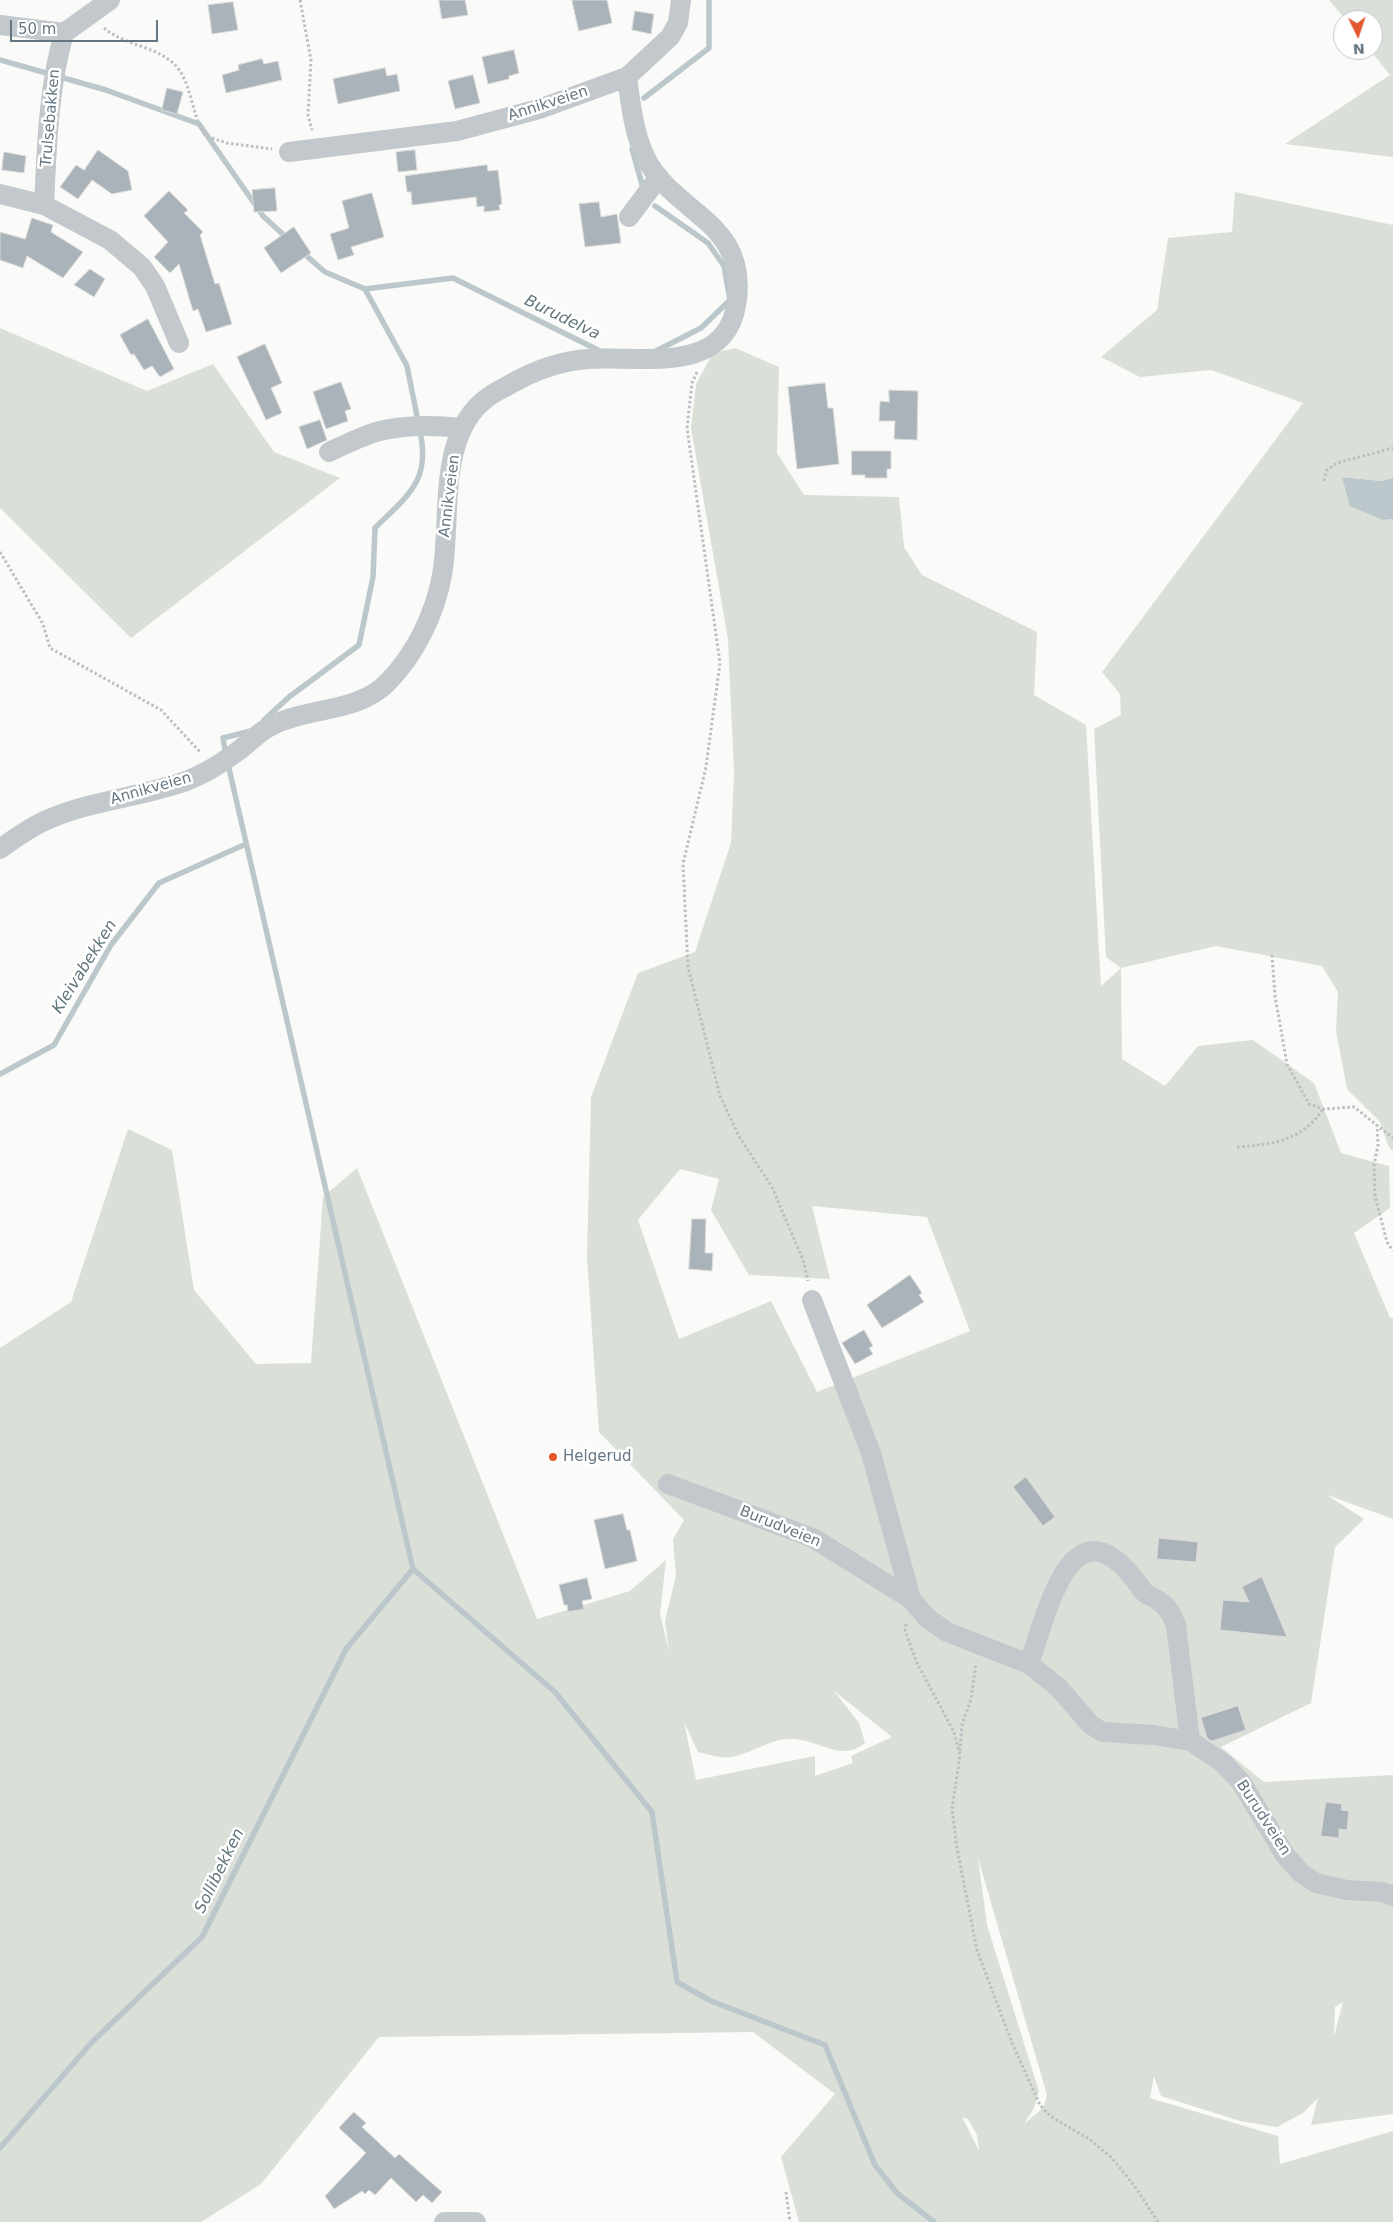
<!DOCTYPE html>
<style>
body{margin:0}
#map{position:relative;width:1393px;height:2222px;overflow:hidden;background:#fafaf8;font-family:"DejaVu Sans",sans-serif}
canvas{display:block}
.north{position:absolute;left:1333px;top:10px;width:50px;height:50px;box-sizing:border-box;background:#fff;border:1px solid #c1c8cd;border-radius:50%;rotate:176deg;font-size:14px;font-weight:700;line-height:20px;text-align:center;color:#657683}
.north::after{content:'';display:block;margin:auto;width:18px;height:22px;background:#e4572e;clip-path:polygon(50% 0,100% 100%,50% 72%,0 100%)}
.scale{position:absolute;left:10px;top:20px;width:148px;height:22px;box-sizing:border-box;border:2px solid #657683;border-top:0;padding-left:6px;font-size:15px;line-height:18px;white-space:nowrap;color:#657683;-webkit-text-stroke:4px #fff;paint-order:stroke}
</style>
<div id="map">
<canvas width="1393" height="2222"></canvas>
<div class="north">N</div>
<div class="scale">50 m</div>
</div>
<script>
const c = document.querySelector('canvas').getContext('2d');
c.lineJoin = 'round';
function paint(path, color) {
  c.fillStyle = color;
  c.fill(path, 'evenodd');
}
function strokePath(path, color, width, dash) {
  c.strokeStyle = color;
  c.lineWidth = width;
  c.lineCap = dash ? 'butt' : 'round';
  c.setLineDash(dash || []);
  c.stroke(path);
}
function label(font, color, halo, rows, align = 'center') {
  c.font = font + ' "DejaVu Sans",sans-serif';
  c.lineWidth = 5;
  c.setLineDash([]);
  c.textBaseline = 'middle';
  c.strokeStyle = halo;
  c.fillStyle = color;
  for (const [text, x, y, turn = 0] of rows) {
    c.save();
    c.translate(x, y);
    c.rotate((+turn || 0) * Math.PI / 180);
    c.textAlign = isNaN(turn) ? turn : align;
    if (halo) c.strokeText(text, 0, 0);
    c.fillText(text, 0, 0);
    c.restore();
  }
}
paint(new Path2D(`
 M1329 0H1393V157L1285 144 1390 75 1370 50H1373V20H1346Z
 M1235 192 1393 225V478L1381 481 1342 477 1383 520 1393 519V1151L1389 1147 1380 1122 1347 1089 1336 1031 1338 992 1322 966 1216 946 1121 968 1122 1059 1165 1086 1198 1046 1253 1040 1314 1083 1341 1153 1389 1166 1390 1208 1354 1233 1390 1318H1393V1519L1327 1495 1364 1519 1335 1547 1311 1703 1221 1747 1264 1782 1393 1775V2114L1311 2125 1318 2098 1303 2113 1277 2127 1240 2121 1161 2096 1154 2076 1150 2098 1278 2136 1280 2164 1393 2131V2222H799L781 2157 835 2094 753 2032 379 2037 261 2184 201 2222H0V1348L71 1302 128 1129 172 1150 194 1290 256 1364 311 1363 323 1197 357 1168 537 1619 630 1591 666 1560 660 1614 669 1651 665 1621 676 1575 673 1539 684 1520 599 1432 587 1258 591 1097 638 973 695 952 731 843 734 773 728 639 691 428 696 384 713 353 735 348 779 367 777 453 804 495 899 497 904 547 922 575 1037 632 1034 695 1086 725 1101 986 1121 968 1106 957 1094 729 1121 715 1120 694 1102 672 1303 403 1211 370 1140 377 1101 357 1157 310 1168 238 1232 232ZM680 1169 719 1179 711 1210 749 1275 830 1279 812 1206 927 1217 970 1331 817 1392 771 1301 679 1339 638 1220ZM834 1691 892 1737 851 1756 853 1763 815 1776V1756L696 1780 684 1722 698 1752C707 1754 722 1759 732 1757 753 1753 773 1737 795 1739 820 1741 841 1762 865 1743L859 1723ZM978 1858 1047 2095 1043 2108 1024 2124 1034 2108 1039 2091 987 1925ZM1343 2002 1335 2033 1334 2034 1335 2007ZM962 2117 968 2119 977 2135 979 2151Z
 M0 328 147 391 213 364 274 452 340 478 131 638 0 508Z`), '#dadfd7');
paint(new Path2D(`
 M1342 477 1381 481 1393 478V519L1383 520 1350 506Z`), '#bbc7cb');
strokePath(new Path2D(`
 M0 60 106 90 199 124 263 216 288 239
 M644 98 709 48V0
 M632 149 643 188
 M655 206 708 243 724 266 730 300 701 328 656 351
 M302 252 325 272 365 289 407 366 418 421
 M365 289 453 278 600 351
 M264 720 289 697 359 645 373 577 375 528C408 495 431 481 420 431
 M226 755 223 738 251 731
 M228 764 413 1569 555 1692 652 1812 677 1982 711 2001 825 2045 875 2165 897 2193 934 2222
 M0 1074 54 1045 111 945 159 883 246 844
 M0 2148 92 2042 202 1937 346 1649 413 1569`), '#bbc7cb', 5.5);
const building = new Path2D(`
 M439 0H465L468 15 442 19Z
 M572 0H607L612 23 579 31Z
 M233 2 238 30 212 34 208 5Z
 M635 11 654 14 651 34 632 30Z
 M514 50 519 73 509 76V79L488 84 482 57Z
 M262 59 264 64 278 61 282 80 226 93 222 75 239 70 238 65Z
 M385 68 387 76 397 74 400 91 338 104 333 79Z
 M473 75 480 103 455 109 448 81Z
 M167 88 183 92 177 114 162 110Z
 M98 150 128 171 132 190 112 194 92 180 78 199 60 187 76 165 84 170Z
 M415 150 417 170 398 172 396 152Z
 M4 152 26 156 24 173 2 170Z
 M487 165 488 171 498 170 502 204 499 205 500 210 484 212V206L477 207 476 197 412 205 411 192H407L405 176Z
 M275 188 277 211 254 212 252 190Z
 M169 191 188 210 184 213 203 232 200 235 215 284 219 283 232 324 206 332 198 309 193 311 179 264 170 273 154 257 168 242 144 216Z
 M372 193 384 237 351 247 354 255 338 260 330 234 349 228 342 201Z
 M599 202 601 217 617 214 621 243 585 247 579 204Z
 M32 218 53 225 51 232 83 252 63 278 27 256 23 268 0 260V232L25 239Z
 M294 227 311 253 281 273 264 248Z
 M90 269 105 279 94 297 74 285Z
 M148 319 174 369 160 377 152 366 144 370 134 354 131 355 120 335Z
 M265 344 282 383 271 388 282 413 266 420 237 357Z
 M341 382 351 409 345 411 348 421 326 429 313 392Z
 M825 383 828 408H833L839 464 797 469 788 387Z
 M889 390 918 391 917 440 894 439 895 421H879L880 401 889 402Z
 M320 420 327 440 307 449 299 427Z
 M852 451H891V469H887V478H865V475H852Z
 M692 1219H706L705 1253H713L712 1271 689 1269Z
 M910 1275 922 1293 919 1295 924 1302 882 1328 867 1305Z
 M864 1330 873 1346 869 1348 873 1354 855 1364 842 1343Z
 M1026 1477 1055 1517 1043 1526 1013 1487Z
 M623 1514 627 1530H630L637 1561 605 1569 594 1520Z
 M1159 1538 1198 1542 1196 1562 1157 1559Z
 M1262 1577 1287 1637 1220 1630 1223 1600 1249 1602 1242 1587Z
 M587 1578 592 1599 582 1601 584 1609 568 1612 567 1605H564L559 1585Z
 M1238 1706 1246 1730 1212 1741 1207 1738 1201 1718Z
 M1326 1802 1342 1804 1341 1810 1349 1811 1347 1830 1339 1829V1838L1321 1836Z
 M354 2112 366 2123 362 2127 395 2158 399 2154 442 2192 432 2203 423 2195 416 2202 391 2178 375 2195 369 2190 365 2194 362 2191 334 2209 325 2196 366 2153 339 2128Z`);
paint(building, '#aab3b9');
strokePath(building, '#dcdcda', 1);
strokePath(new Path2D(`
 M300 0 311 60 308 115 312 130
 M104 28C124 45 154 46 173 63 193 81 190 115 206 136L227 143 272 149
 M697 372 692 383 687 428 720 663 706 767 683 864 688 967 720 1096 740 1138 772 1187 803 1260 808 1281
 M1324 481 1327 470 1337 463 1393 448
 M0 552 43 624 50 648 161 710 201 753
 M1272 955 1275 996 1287 1064 1309 1104 1323 1109 1354 1107 1393 1138
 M1377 1124 1378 1145 1374 1165 1375 1196 1387 1242 1393 1251
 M1237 1147C1273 1144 1301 1142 1323 1109
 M906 1624 905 1630 916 1661 954 1732 960 1755 952 1809 957 1848 977 1950 1012 2043 1040 2105 1050 2116 1089 2139 1112 2158 1136 2188 1158 2222
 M960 1751 962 1725 971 1699 976 1664
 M786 2192 790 2222`), '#bbbfc2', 3, [2.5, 2.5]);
strokePath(new Path2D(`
 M0 25 64 33 110 0
 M289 152 457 131 539 109 627 77 670 37 678 23 681 0
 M0 194 44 205 110 240 142 267 155 286 179 343
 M44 205C47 146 48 90 64 33
 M629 217 659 177
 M329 452C344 445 360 437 376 432 404 424 434 425 462 428
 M0 849C15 838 32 826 49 819 93 800 142 797 186 781 207 773 225 761 242 748 252 740 261 730 273 725 309 707 357 713 387 683 415 655 435 614 442 575 452 521 436 435 487 398 493 393 502 389 509 385 533 371 560 361 588 359 640 355 723 376 736 306 750 224 680 216 649 164 634 138 631 106 627 77
 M812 1300 871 1453 911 1599
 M668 1484 813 1538 911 1599 927 1618 947 1632 1029 1664 1059 1688 1090 1724 1102 1732 1153 1735 1190 1741 1222 1762 1241 1782 1285 1855 1301 1873 1316 1883 1347 1890 1383 1892 1393 1896
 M1029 1664C1049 1606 1074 1490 1143 1591 1147 1596 1154 1597 1159 1601 1168 1606 1172 1616 1176 1625L1190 1741
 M444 2222H476`), '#c3c8cc', 20);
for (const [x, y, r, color] of [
 [553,1457,5,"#e4572e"]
]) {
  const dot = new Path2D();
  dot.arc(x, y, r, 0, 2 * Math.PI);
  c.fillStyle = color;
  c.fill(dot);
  strokePath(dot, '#fff', 2);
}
label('15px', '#657683', '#fff', [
 ["Annikveien",548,104,-18],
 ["Trulsebakken",51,118,-85],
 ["Annikveien",450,496,-83],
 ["Annikveien",151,789,-16],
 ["Burudveien",780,1527,22],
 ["Burudveien",1263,1818,57]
]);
label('15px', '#657683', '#fff', [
 ["Helgerud",563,1457]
], 'left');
label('italic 16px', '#60757c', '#fff', [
 ["Burudelva",562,318,26],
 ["Kleivabekken",85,967,-58],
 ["Sollibekken",220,1871,-64]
]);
</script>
